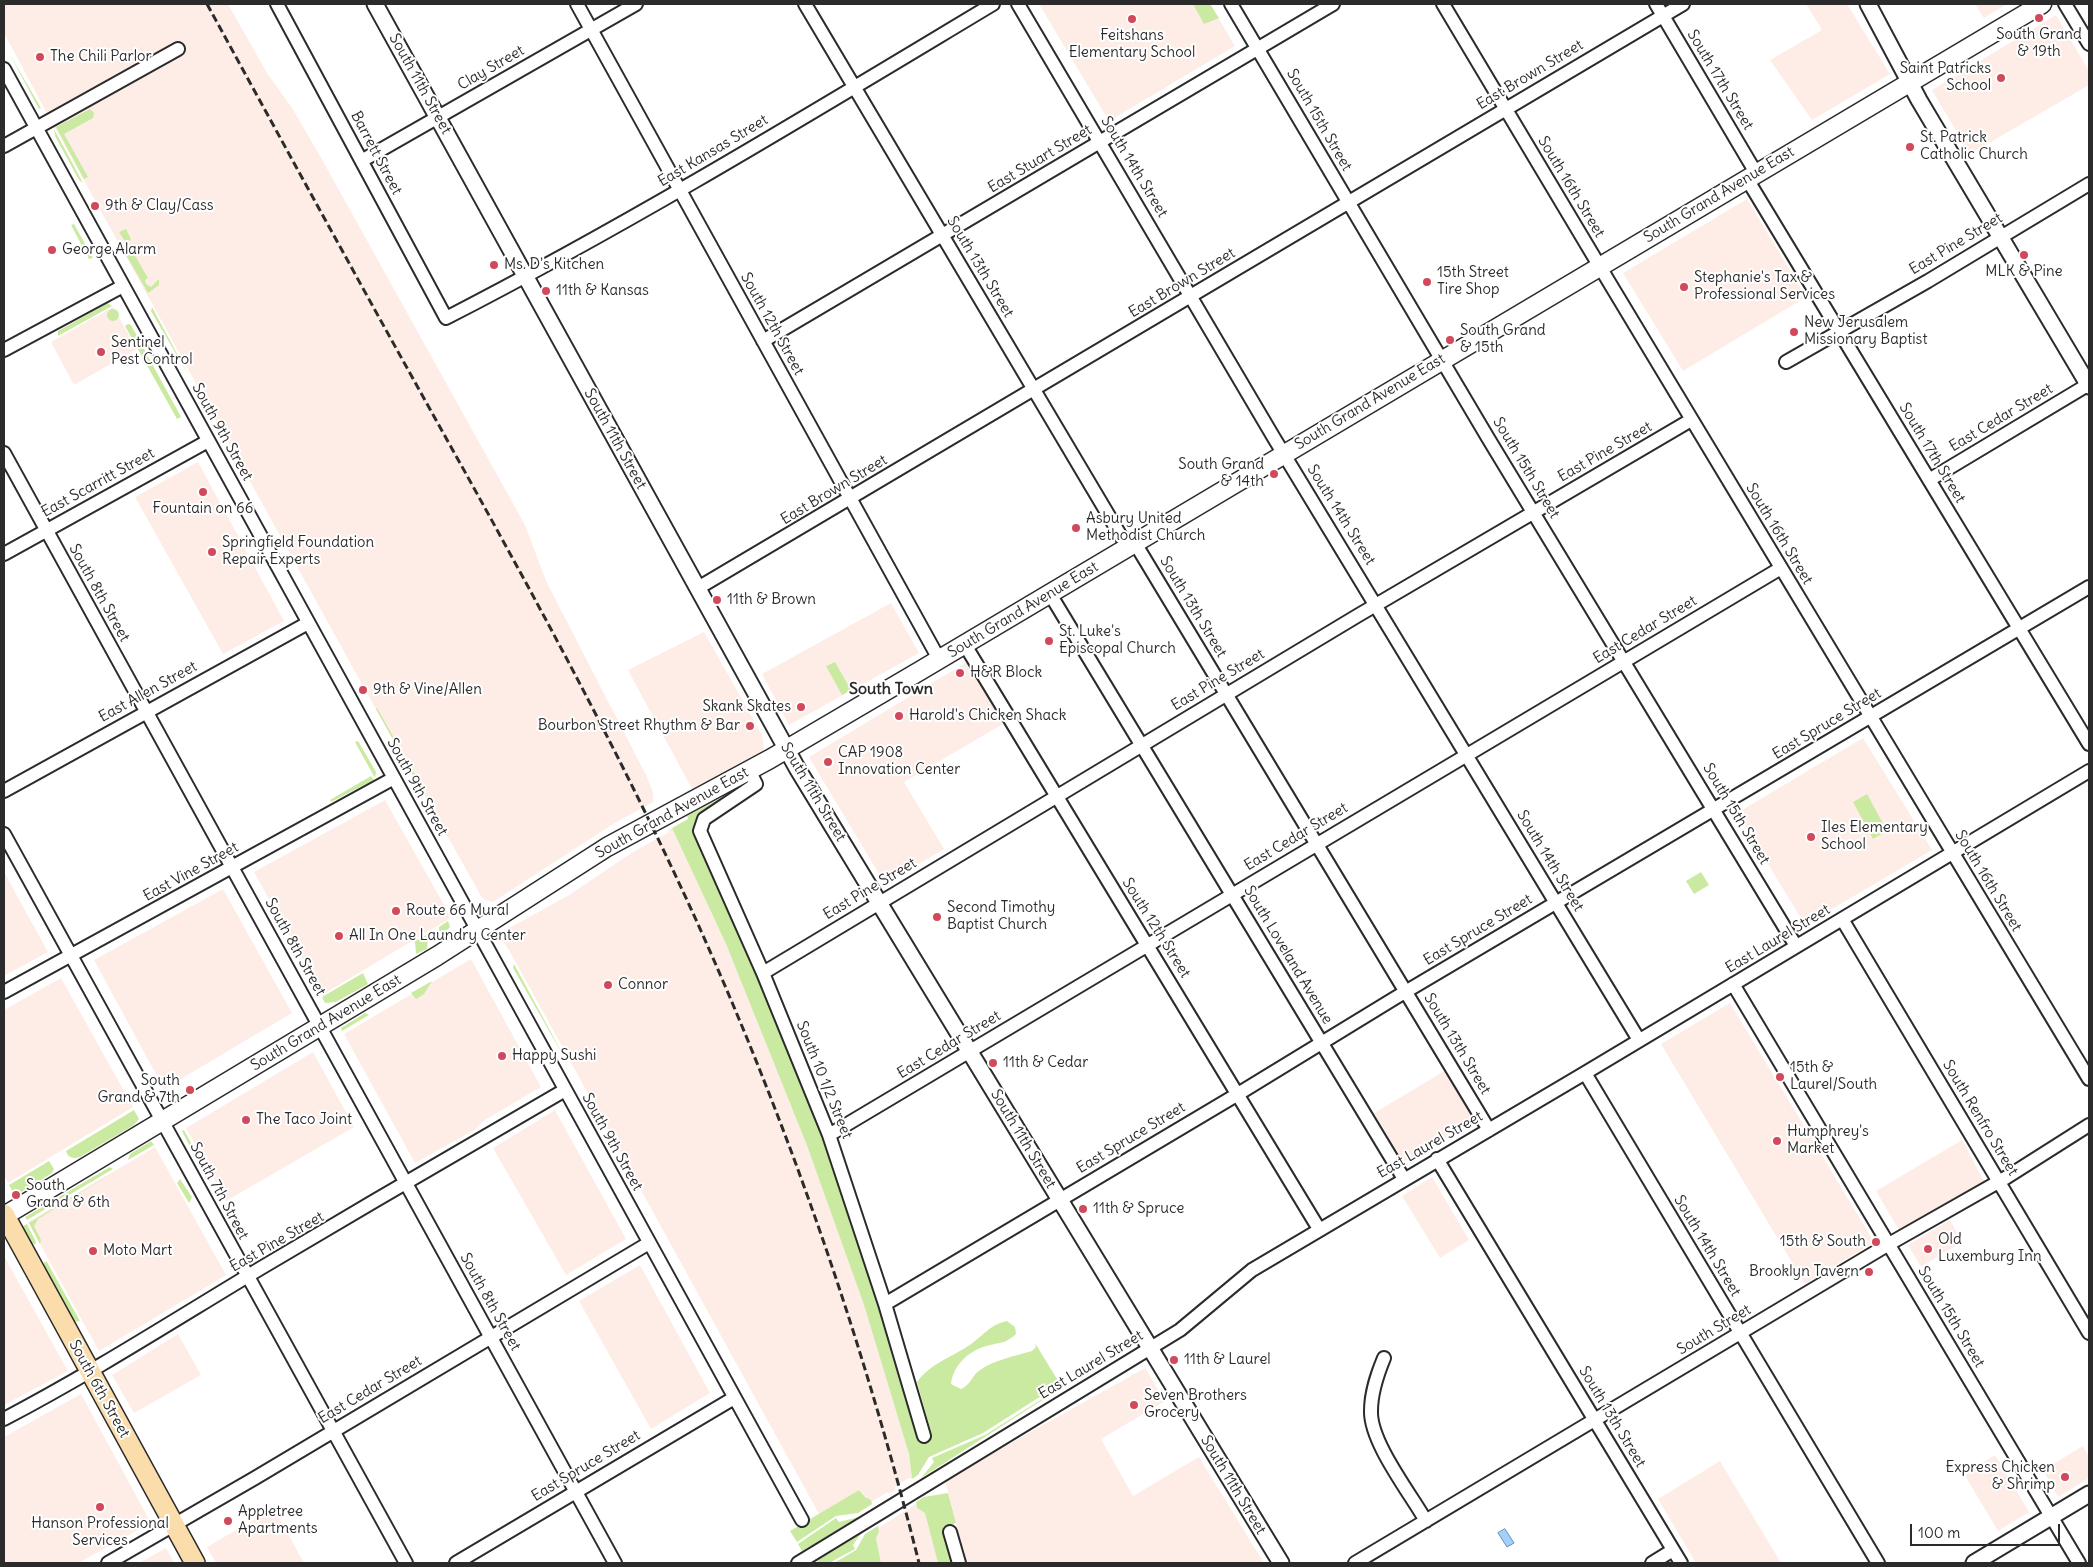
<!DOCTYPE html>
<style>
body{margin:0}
#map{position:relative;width:2093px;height:1567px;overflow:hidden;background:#fff;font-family:Delius,sans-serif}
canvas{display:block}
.frame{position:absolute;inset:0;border:5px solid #2b2b2b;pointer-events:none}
.scale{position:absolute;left:1910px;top:1524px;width:150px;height:22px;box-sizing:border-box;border:2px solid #2b2b2b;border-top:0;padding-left:6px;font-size:15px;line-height:18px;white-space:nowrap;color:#2b2b2b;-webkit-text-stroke:4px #fff;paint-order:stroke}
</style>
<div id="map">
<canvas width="2093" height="1567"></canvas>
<div class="frame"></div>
<div class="scale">100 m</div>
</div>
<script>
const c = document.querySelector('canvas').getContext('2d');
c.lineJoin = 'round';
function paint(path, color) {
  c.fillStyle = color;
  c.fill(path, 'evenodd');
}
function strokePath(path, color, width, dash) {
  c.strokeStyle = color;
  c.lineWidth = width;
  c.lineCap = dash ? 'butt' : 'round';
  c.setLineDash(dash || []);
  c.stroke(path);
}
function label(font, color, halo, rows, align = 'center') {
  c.font = font + ' Delius,sans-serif';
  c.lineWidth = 4;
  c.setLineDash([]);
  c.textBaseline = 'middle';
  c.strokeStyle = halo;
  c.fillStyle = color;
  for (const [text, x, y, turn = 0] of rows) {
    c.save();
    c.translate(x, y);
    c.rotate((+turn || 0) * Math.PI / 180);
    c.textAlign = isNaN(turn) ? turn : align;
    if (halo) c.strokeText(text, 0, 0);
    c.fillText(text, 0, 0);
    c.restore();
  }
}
paint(new Path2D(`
 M4 4H228L267 73 292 108 319 154 525 525 546 581 646 775 653 792V802L613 824 493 902 485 900 481 896 363 686 44 108 4 33Z
 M1039 4H1210L1235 46 1109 121Z
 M1806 4H1847L1890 74 1812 120 1770 60 1822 30Z
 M1975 4H2007L1984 18Z
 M2056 15 2089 71V85L1970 154 1932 90Z
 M1747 199 1806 297 1683 371 1623 273Z
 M113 307 137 349 74 385 51 342Z
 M198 462 284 621 223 654 135 497Z
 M891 603 919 653 789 725 762 674Z
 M704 632 762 735 764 750 692 789 628 670Z
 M967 662 1003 724 904 782 944 849 885 884 809 757Z
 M1863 738 1932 850 1805 925 1737 813Z
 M385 800 448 912 449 919 322 995 254 872Z
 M672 828 726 944 806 1143 864 1305 909 1454 912 1479 909 1478 895 1487V1490L889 1494 888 1492 871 1502 859 1490 819 1514 509 950 501 939 504 931 569 895 633 852 669 832 668 830Z
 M4 872 48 952 4 976Z
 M223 889 292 1013 164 1089 94 960Z
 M471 959 541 1087 483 1121 476 1129 415 1163 344 1034Z
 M61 978 133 1107 8 1183 4 1176V1010Z
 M1730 1003 1874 1242 1805 1284 1661 1044Z
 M313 1052 354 1127 226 1201 186 1128Z
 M1448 1069 1473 1110 1476 1122 1405 1161 1402 1160 1374 1113Z
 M555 1110 626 1239 566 1275 493 1148Z
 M1962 1140 1984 1181 1899 1230 1876 1191Z
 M155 1147 226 1275 99 1351 28 1222Z
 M1432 1177 1469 1240 1440 1258 1402 1196Z
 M1950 1220 1962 1242 1921 1267 1908 1245Z
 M4 1256 68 1371 4 1405Z
 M640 1265 710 1393 651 1429 579 1301Z
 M178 1334 201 1375 134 1413 112 1375Z
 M1145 1368 1165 1401 1101 1439 1133 1496 1199 1457 1264 1563H966L945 1480Z
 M81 1394 151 1523 78 1563H4V1437Z
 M2083 1446 2089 1457V1478L2058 1497 2043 1470Z
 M1995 1455 2029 1512 1998 1531 1964 1474Z
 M1720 1461 1781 1563H1696L1658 1499Z
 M916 1504 917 1508 925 1513 938 1563H881L876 1538 879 1532 878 1528Z
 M274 1508 304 1563H216L207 1547Z
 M166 1548 174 1563H139Z`), '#feede7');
paint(new Path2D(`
 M1193 4H1210L1219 18 1204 24Z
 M9 53 41 108 39 109Z
 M90 109 94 113 93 118 64 134 88 177 84 179 56 127Z
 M54 129 83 183 79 180 55 136Z
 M74 224 93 258 89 259 71 225Z
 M126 229 131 239 127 242 148 278 145 280 146 284 151 287 159 279V285L148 293 121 246 126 243 119 232Z
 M108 303 112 306 58 336V331Z
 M152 307 189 376 151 311Z
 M107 315a6 6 0 1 1 12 0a6 6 0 1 1-12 0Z
 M128 324 131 325 181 417 177 419 125 326Z
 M835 662 851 690 842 695 826 666Z
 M377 708 418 780 416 781 376 709Z
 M358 741 376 772 375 778 355 742Z
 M371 776 374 780 331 802 330 800Z
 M1867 794 1887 831 1873 839 1853 802Z
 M719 799 720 801C707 811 695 818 695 835 722 903 754 968 782 1036 836 1167 882 1302 918 1439L932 1435 917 1382C930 1364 950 1358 968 1346 984 1336 987 1326 1007 1321L1015 1327 1016 1334C1004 1345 998 1342 983 1347 966 1353 953 1367 951 1384L961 1389C973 1383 971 1376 980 1370 994 1360 1015 1356 1032 1351L1036 1347 1035 1343 1060 1384 983 1433 929 1457 918 1475 912 1479 909 1454 864 1305 806 1143 726 944 672 828 688 819 687 816Z
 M1701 872 1709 885 1694 894 1686 881Z
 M448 921 450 927 439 938V927Z
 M426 935 428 938 427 949 416 954 415 941Z
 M514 964 567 1062 513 968Z
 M363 973 368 984 336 1002 325 1003 322 997Z
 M432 981 424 994 416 999 411 993Z
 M365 1013 369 1015 342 1031 341 1028Z
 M134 1110 139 1119 134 1125 80 1157C73 1159 68 1158 66 1151Z
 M184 1130 211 1179 206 1178 182 1131Z
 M151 1141 154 1145 128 1160 130 1154Z
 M49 1161 54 1169 52 1173 15 1196 9 1185Z
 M110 1167 113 1169 27 1220 25 1217Z
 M114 1172 38 1219 34 1226 41 1240 40 1244 29 1223Z
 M180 1179 192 1197 189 1203 177 1183Z
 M27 1224 36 1242 35 1245 30 1243 21 1227Z
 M44 1262H47L80 1321 74 1322 44 1267Z
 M1058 1389V1390L921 1478 934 1462 932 1458 985 1435Z
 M859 1490 865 1497 871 1500 872 1504 858 1513 836 1516 797 1542 790 1531Z
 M948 1493 956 1523 944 1527 954 1563H938L925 1513 917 1508 916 1502 924 1497Z
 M859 1517 802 1551 798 1544 836 1518 839 1522Z
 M878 1526 879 1532 876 1538 881 1563H834L856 1550 865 1534Z
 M862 1532 853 1545 855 1549 829 1563H819L817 1560Z`), '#caeaa2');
const water = new Path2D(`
 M1505 1529 1514 1543 1507 1547 1498 1533Z`);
paint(water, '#a2d0fd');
strokePath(water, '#728ea9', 1);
const minor = new Path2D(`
 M277 4 446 318C633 222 813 112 993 4
 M577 4 939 659
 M805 4 1122 538 1135 543 1489 1130
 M1018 4 1274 438 1639 1040
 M1231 4 1488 438 1796 946
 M1443 4 1609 282 2089 1079
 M1656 4 1756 173
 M2065 4 2089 44
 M4 69 802 1520
 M4 146 178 49
 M363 160 636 4
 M1747 179 2089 744
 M763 341 1333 4
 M4 350 123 286
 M1786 362 1928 281 2089 184
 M4 453 615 1563
 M1929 480 2089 384
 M4 554 208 441
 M698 588 1683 4
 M1050 594 1404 1179
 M965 645 1319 1229
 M749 770 756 784 704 819 700 831 763 973 829 1135 885 1304 924 1436
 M4 791 308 623
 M4 834 406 1563
 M1842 919 2089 1333
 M763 973 1357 616 1691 420
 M1733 984 2079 1563
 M4 992 394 778
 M1585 1073 1878 1563
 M829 1135 1781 568
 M1437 1159 1681 1563
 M885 1304 1238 1094 1395 998 2089 587
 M1384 1358C1377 1375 1371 1392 1371 1411 1370 1442 1410 1493 1426 1521
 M4 1419C92 1373 176 1319 261 1268 362 1208 463 1149 565 1090
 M950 1532 959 1563
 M108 1563 255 1478 649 1243
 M456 1563 734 1398
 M798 1563 1180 1330 1252 1270 1585 1073 2089 771
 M1355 1563 1889 1244 2007 1177 2089 1125
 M1652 1563 1673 1550`);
const tertiary = new Path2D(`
 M375 4 797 768 1281 1563
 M1868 4 1919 100 2089 386
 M1974 1563 2089 1494`);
const secondary = new Path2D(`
 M4 1216 437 956 607 847 770 759 918 672 2042 4`);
const primary = new Path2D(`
 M4 1214 195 1563`);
strokePath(minor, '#2b2b2b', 16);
strokePath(tertiary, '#2b2b2b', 19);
strokePath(secondary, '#2b2b2b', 21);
strokePath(primary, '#2b2b2b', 22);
strokePath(minor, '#fff', 12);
strokePath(tertiary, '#fff', 15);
strokePath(secondary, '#fff', 18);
strokePath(primary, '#fbddab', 19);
strokePath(new Path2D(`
 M207 4C283 143 359 282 436 420 526 581 615 743 692 911 787 1120 863 1340 919 1563`), '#2b2b2b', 3, [8, 4]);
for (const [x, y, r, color] of [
 [2039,18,5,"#d1495b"],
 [1132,19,5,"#d1495b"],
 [40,57,5,"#d1495b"],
 [2001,78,5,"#d1495b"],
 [1910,147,5,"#d1495b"],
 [95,206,5,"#d1495b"],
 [52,250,5,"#d1495b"],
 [2024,255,5,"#d1495b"],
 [494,265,5,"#d1495b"],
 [1427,282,5,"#d1495b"],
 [1684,287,5,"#d1495b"],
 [546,291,5,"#d1495b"],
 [1794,332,5,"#d1495b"],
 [1450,340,5,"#d1495b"],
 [101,352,5,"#d1495b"],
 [1274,474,5,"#d1495b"],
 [203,492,5,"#d1495b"],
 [1076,528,5,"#d1495b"],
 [212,552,5,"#d1495b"],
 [717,600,5,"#d1495b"],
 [1049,641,5,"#d1495b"],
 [960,673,5,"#d1495b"],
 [363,690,5,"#d1495b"],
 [801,707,5,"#d1495b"],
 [899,716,5,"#d1495b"],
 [750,726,5,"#d1495b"],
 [828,762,5,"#d1495b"],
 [1811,837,5,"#d1495b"],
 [396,911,5,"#d1495b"],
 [937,917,5,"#d1495b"],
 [339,936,5,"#d1495b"],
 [608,985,5,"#d1495b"],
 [502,1056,5,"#d1495b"],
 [993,1063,5,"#d1495b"],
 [1780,1077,5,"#d1495b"],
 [190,1090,5,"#d1495b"],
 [246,1120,5,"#d1495b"],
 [1777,1141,5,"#d1495b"],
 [16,1195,5,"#d1495b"],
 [1083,1209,5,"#d1495b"],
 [1876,1242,5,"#d1495b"],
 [1928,1249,5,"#d1495b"],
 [93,1251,5,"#d1495b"],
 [1869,1272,5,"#d1495b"],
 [1174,1360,5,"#d1495b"],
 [1134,1405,5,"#d1495b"],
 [2065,1477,5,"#d1495b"],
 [100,1507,5,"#d1495b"],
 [228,1521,5,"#d1495b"]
]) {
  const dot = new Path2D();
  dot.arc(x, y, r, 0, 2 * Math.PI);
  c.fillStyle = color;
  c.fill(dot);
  strokePath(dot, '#fff', 2);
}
label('15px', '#2b2b2b', '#fff', [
 ["South Grand",2039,35,"center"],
 ["& 19th",2039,52,"center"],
 ["Feitshans",1132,36,"center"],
 ["Elementary School",1132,53,"center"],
 ["The Chili Parlor",50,57],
 ["Saint Patricks",1991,69,"right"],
 ["School",1991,86,"right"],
 ["St. Patrick",1920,138],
 ["Catholic Church",1920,155],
 ["9th & Clay/Cass",105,206],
 ["George Alarm",62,250],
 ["Ms. D's Kitchen",504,265],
 ["MLK & Pine",2024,272,"center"],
 ["15th Street",1437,273],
 ["Tire Shop",1437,290],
 ["Stephanie's Tax &",1694,278],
 ["Professional Services",1694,295],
 ["11th & Kansas",556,291],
 ["New Jerusalem",1804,323],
 ["Missionary Baptist",1804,340],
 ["South Grand",1460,331],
 ["& 15th",1460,348],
 ["Sentinel",111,343],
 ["Pest Control",111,360],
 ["South Grand",1264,465,"right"],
 ["& 14th",1264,482,"right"],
 ["Fountain on 66",203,509,"center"],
 ["Asbury United",1086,519],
 ["Methodist Church",1086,536],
 ["Springfield Foundation",222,543],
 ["Repair Experts",222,560],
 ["11th & Brown",727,600],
 ["St. Luke's",1059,632],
 ["Episcopal Church",1059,649],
 ["H&R Block",970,673],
 ["9th & Vine/Allen",373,690],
 ["Skank Skates",791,707,"right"],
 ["Harold's Chicken Shack",909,716],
 ["Bourbon Street Rhythm & Bar",740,726,"right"],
 ["CAP 1908",838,753],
 ["Innovation Center",838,770],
 ["Iles Elementary",1821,828],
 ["School",1821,845],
 ["Second Timothy",947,908],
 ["Baptist Church",947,925],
 ["Route 66 Mural",406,911],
 ["All In One Laundry Center",349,936],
 ["Connor",618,985],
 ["Happy Sushi",512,1056],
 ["11th & Cedar",1003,1063],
 ["15th &",1790,1068],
 ["Laurel/South",1790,1085],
 ["South",180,1081,"right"],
 ["Grand & 7th",180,1098,"right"],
 ["The Taco Joint",256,1120],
 ["Humphrey's",1787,1132],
 ["Market",1787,1149],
 ["South",26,1186],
 ["Grand & 6th",26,1203],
 ["11th & Spruce",1093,1209],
 ["Old",1938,1240],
 ["Luxemburg Inn",1938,1257],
 ["15th & South",1866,1242,"right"],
 ["Moto Mart",103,1251],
 ["Brooklyn Tavern",1859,1272,"right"],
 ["11th & Laurel",1184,1360],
 ["Seven Brothers",1144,1396],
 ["Grocery",1144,1413],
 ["Express Chicken",2055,1468,"right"],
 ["& Shrimp",2055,1485,"right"],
 ["Appletree",238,1512],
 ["Apartments",238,1529],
 ["Hanson Professional",100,1524,"center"],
 ["Services",100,1541,"center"]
], 'left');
label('15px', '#2b2b2b', '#fff', [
 ["Clay Street",491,68,-30],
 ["East Brown Street",1530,75,-31],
 ["South 17th Street",1720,80,59],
 ["South 11th Street",420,84,61],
 ["South 15th Street",1319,120,60],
 ["East Kansas Street",713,151,-31],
 ["Barrett Street",376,153,62],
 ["East Stuart Street",1040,159,-31],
 ["South 14th Street",1134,167,59],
 ["South 16th Street",1571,187,59],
 ["South Grand Avenue East",1719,195,-31],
 ["East Pine Street",1956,244,-31],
 ["South 13th Street",980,267,59],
 ["East Brown Street",1182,283,-31],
 ["South 12th Street",772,324,61],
 ["South Grand Avenue East",1370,402,-31],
 ["East Cedar Street",2001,418,-31],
 ["South 9th Street",222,432,61],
 ["South 11th Street",615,439,61],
 ["East Pine Street",1605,452,-30],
 ["South 17th Street",1932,453,59],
 ["South 15th Street",1526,468,59],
 ["East Scarritt Street",98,483,-29],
 ["East Brown Street",834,490,-31],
 ["South 14th Street",1341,515,58],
 ["South 16th Street",1779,534,59],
 ["South 8th Street",99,593,61],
 ["South 13th Street",1193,607,59],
 ["South Grand Avenue East",1023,610,-31],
 ["East Cedar Street",1645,630,-31],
 ["East Pine Street",1218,680,-31],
 ["East Allen Street",148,692,-29],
 ["East Spruce Street",1827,724,-31],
 ["South 9th Street",417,787,61],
 ["South 11th Street",813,792,59],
 ["South Grand Avenue East",672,813,-29],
 ["South 15th Street",1736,814,59],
 ["East Cedar Street",1296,837,-31],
 ["South 14th Street",1550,861,59],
 ["East Vine Street",191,872,-29],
 ["South 16th Street",1988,881,59],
 ["East Pine Street",870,889,-31],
 ["South 12th Street",1156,928,58],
 ["East Spruce Street",1478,930,-31],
 ["East Laurel Street",1778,939,-31],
 ["South 8th Street",295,947,61],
 ["South Loveland Avenue",1288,955,59],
 ["South Grand Avenue East",326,1023,-31],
 ["South 13th Street",1457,1044,59],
 ["East Cedar Street",949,1045,-31],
 ["South 10 1/2 Street",824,1080,68],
 ["South Renfro Street",1980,1118,59],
 ["East Spruce Street",1131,1138,-31],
 ["South 11th Street",1023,1139,59],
 ["South 9th Street",612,1142,61],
 ["East Laurel Street",1430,1145,-30],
 ["South 7th Street",219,1191,62],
 ["East Pine Street",277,1242,-30],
 ["South 14th Street",1707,1246,59],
 ["South 8th Street",490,1302,61],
 ["South 15th Street",1951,1317,59],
 ["South Street",1714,1330,-31],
 ["East Laurel Street",1091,1365,-31],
 ["South 6th Street",99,1389,61],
 ["East Cedar Street",370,1390,-31],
 ["South 13th Street",1612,1417,59],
 ["East Spruce Street",586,1466,-31],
 ["South 11th Street",1233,1485,59]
]);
label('bold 16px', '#2b2b2b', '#fff', [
 ["South Town",891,689]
]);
</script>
